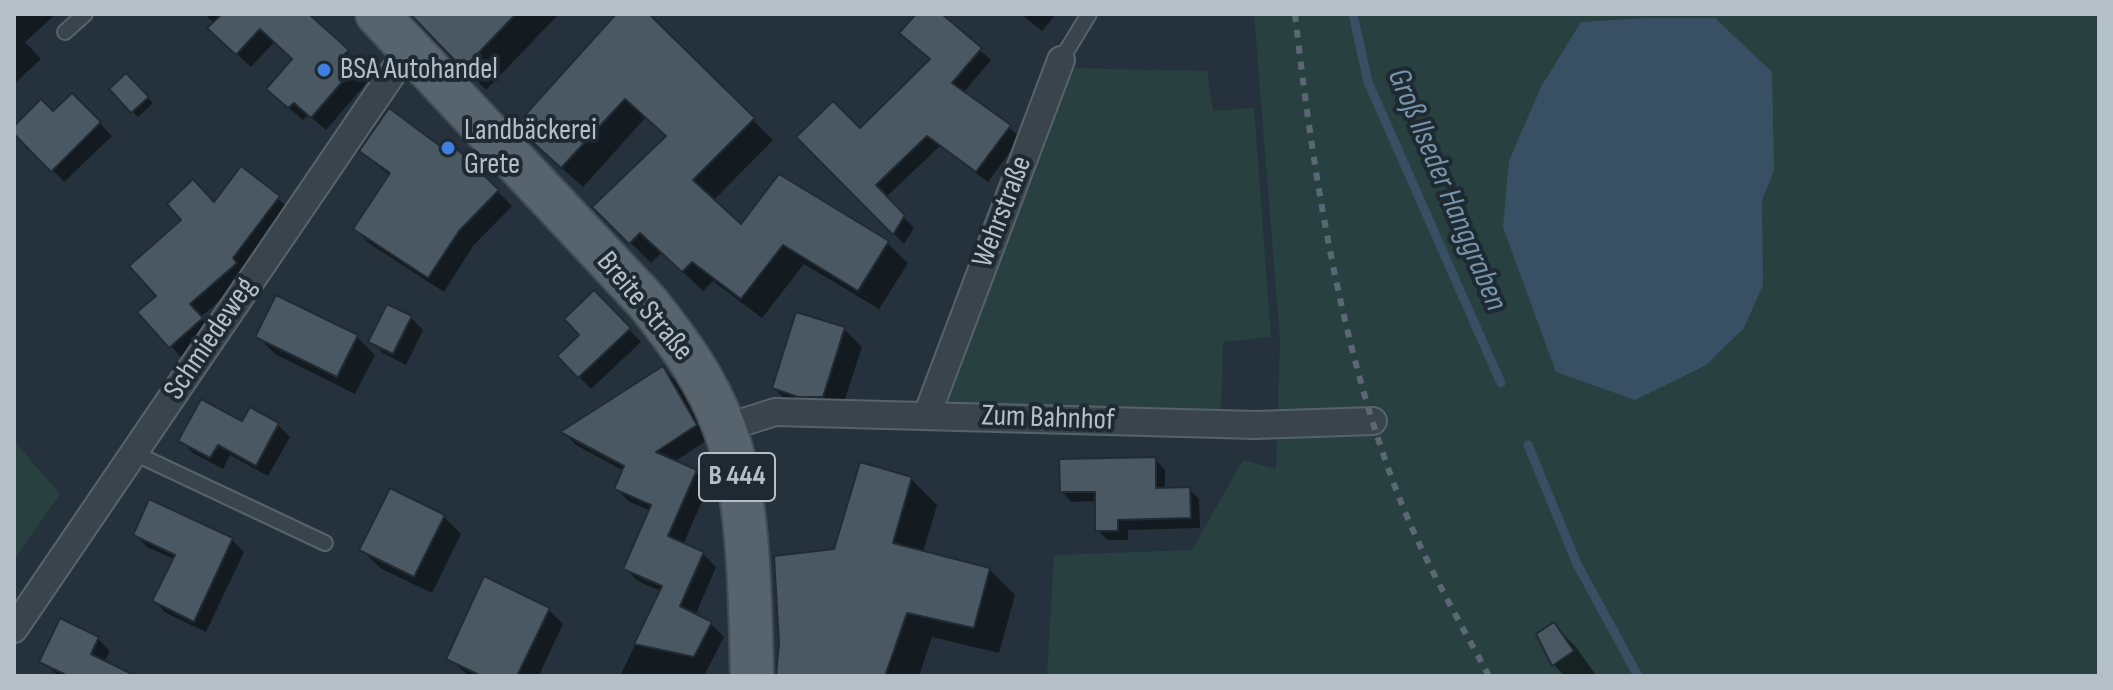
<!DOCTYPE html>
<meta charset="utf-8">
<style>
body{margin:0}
#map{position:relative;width:2113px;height:690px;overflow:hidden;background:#25323d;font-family:"Sofia Sans Condensed",sans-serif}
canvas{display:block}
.frame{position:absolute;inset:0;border:16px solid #b5bfc8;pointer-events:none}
</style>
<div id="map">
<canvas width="2113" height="690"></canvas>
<div class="frame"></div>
</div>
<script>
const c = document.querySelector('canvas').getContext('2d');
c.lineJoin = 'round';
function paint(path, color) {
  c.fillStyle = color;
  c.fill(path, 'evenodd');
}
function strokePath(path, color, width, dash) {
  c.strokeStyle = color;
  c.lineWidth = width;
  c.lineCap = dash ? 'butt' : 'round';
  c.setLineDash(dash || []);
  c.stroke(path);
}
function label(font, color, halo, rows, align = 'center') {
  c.font = font + ' "Sofia Sans Condensed",sans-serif';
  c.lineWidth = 8;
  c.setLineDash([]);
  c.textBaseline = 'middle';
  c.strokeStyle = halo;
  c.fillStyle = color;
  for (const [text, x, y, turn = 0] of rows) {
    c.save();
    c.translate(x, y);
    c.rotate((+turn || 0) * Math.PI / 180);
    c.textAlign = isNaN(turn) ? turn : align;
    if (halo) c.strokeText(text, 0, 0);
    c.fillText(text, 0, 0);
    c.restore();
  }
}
paint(new Path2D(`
 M1254 14H2099V676H1047L1054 555 1192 550 1243 460 1276 469 1280 340Z
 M1068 68 1207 71 1213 111 1254 108 1271 337 1223 342 1221 414 948 403Z
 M14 441 60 494 14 560Z`), '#28403f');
paint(new Path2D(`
 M1645 18H1715L1772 72 1774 171 1762 200 1763 285 1744 328 1706 365 1635 400 1556 372 1503 227 1509 161 1541 87 1581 22Z`), '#395064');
paint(new Path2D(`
 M14 14H56L25 42 41 59 14 84Z
 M205 14H307L361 65 358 68 369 80 326 130 308 115 303 120 282 102 294 60 275 41 251 67 210 28 214 24Z
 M423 14H559L486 90 418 20Z
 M619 14H646L773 140 713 201 741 227 887 243 908 263 879 309 804 264 762 318 713 281 703 291 662 252 651 263 595 207 668 137 646 117 583 187 537 146Z
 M918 14H939L991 60 963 93 1021 137 988 182 940 146 885 198 914 228 904 244 799 137 860 131 933 60Z
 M1021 14H1056L1042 31Z
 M126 76 153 103 138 117 112 89Z
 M72 95 112 136 64 182 14 129 53 114Z
 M447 142 512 206 473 246 444 292 370 244 355 229 390 176 361 151 440 149Z
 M242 169 290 209 247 276 201 317 213 331 182 358 140 313 158 296Z
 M594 293 641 342 591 389 559 356 581 335Z
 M277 297 357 337 375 355 355 394 275 354 257 336Z
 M411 318 423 330 406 365 383 353 371 341Z
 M844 329 862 347 840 414 792 406 774 388Z
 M663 368 676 381 709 439 674 462 696 472 709 485 683 545 703 554 716 567 695 616 711 624 724 637 704 676H620L661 591 638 581 625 568 651 511 630 502 616 489 624 471 576 445 563 432Z
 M243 424H277L290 437 268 476 230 455 223 469 193 453 180 440Z
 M1155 459 1165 470V489H1189L1199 499 1200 528 1128 530V540H1108L1097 530V501L1072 502 1062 492Z
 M911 479 937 505 923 552 989 569 1015 595 999 653 932 637 919 676H780L835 551Z
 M443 516 461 534 432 593 380 568 362 550Z
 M135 534 232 540 244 552 206 632 166 613 154 601 174 559 147 547Z
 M548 609 563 624 539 675 541 676H469L449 658Z
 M1554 625 1576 647 1595 674 1565 676 1554 665 1539 635Z
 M98 639 110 651 104 662 126 676H59L41 661Z`), '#0007');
strokePath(new Path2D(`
 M1353 14 1368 82 1501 383
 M1528 445 1577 564 1638 676`), '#395064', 9);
const building = new Path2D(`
 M222 14H309L349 50 345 54 357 65 311 118 294 103 288 108 266 89 292 59 260 29 236 55 207 28Z
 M410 14H516L463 69Z
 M616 14H649L755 118 693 180 741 224 779 174 889 241 858 291 783 245 741 299 692 262 682 272 640 233 629 244 592 207 666 136 625 99 561 168 515 126Z
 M916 14H942L982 48 952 83 1011 125 976 172 927 136 876 185 905 215 893 235 796 137 833 101 860 128 930 59 899 33Z
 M126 73 149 97 131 113 109 89Z
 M72 93 101 122 51 172 14 134V126L41 99 53 111Z
 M389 108 440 146 447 139 499 190 459 231 428 278 353 229 390 173 359 151Z
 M241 166 280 196 233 258 237 263 190 304 203 318 169 348 137 312 156 296 129 266 181 220 167 204 193 179 214 202Z
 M594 290 631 328 578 378 557 356 579 335 564 319Z
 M276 295 358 335 337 377 255 337Z
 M387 304 412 316 393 354 368 342Z
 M796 312 845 327 823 397H798L772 388Z
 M663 366 697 425 656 452 697 470 668 536 704 552 680 606 712 622 694 657 634 644 662 586 623 569 651 505 614 489 624 466 560 432Z
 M201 399 242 421 250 407 279 423 256 466 218 445 210 458 178 441Z
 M1156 457V488L1190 487 1191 518 1118 520V531H1095V492H1060L1059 459Z
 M860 462 912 477 893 543 990 568 974 628 907 613 885 676H776L779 643 774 556 834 549Z
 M390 488 445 515 414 577 359 550Z
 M149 499 233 538 194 622 152 601 175 555 133 535Z
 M484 576 550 608 517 676H481L446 659Z
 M60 618 99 637 91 654 136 676H68L39 662Z
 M1554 622 1574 651 1552 666 1536 634Z`);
paint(building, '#495863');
strokePath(building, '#202b34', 2);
const lane = new Path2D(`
 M65 32 85 14
 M1061 60 1089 14
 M132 452 325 543`);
const street = new Path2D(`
 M927 415 1061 60
 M725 428 775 412 1256 425 1373 421
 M14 629 409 49`);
const primary = new Path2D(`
 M377 14 647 302C678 341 707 380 724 427 750 494 750 603 752 676`);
strokePath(lane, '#57626b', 18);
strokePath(street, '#57626b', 30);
strokePath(primary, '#424d56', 46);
strokePath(lane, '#39444d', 14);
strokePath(street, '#39444d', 26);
strokePath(primary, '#57636d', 42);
strokePath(new Path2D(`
 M1295 14C1313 174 1341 352 1401 502 1425 562 1458 619 1489 676`), '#5b6874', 6, [8, 8]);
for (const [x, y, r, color] of [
 [324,70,8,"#3f7fe0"],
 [448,148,8,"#3f7fe0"]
]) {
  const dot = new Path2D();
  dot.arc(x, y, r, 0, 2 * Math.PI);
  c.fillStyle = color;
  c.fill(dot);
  strokePath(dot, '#1e2932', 3);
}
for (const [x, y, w] of [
 [737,477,76]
]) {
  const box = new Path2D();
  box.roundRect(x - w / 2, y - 24, w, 48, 6);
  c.fillStyle = '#1e2932';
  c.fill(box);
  strokePath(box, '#b5bfc8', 2);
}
label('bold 28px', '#b5bfc8', null, [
 ["B 444",737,477]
]);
label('30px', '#b5bfc8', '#1e2932', [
 ["BSA Autohandel",340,70],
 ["Landbäckerei",464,131],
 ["Grete",464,165]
], 'left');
label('30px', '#b5bfc8', '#1e2932', [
 ["Wehrstraße",1003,212,-69],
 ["Breite Straße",644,307,50],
 ["Schmiedeweg",211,339,-56],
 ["Zum Bahnhof",1048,419,2]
]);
label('italic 32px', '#7693aa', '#1e2932', [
 ["Groß Ilseder Hanggraben",1446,190,67]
]);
</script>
